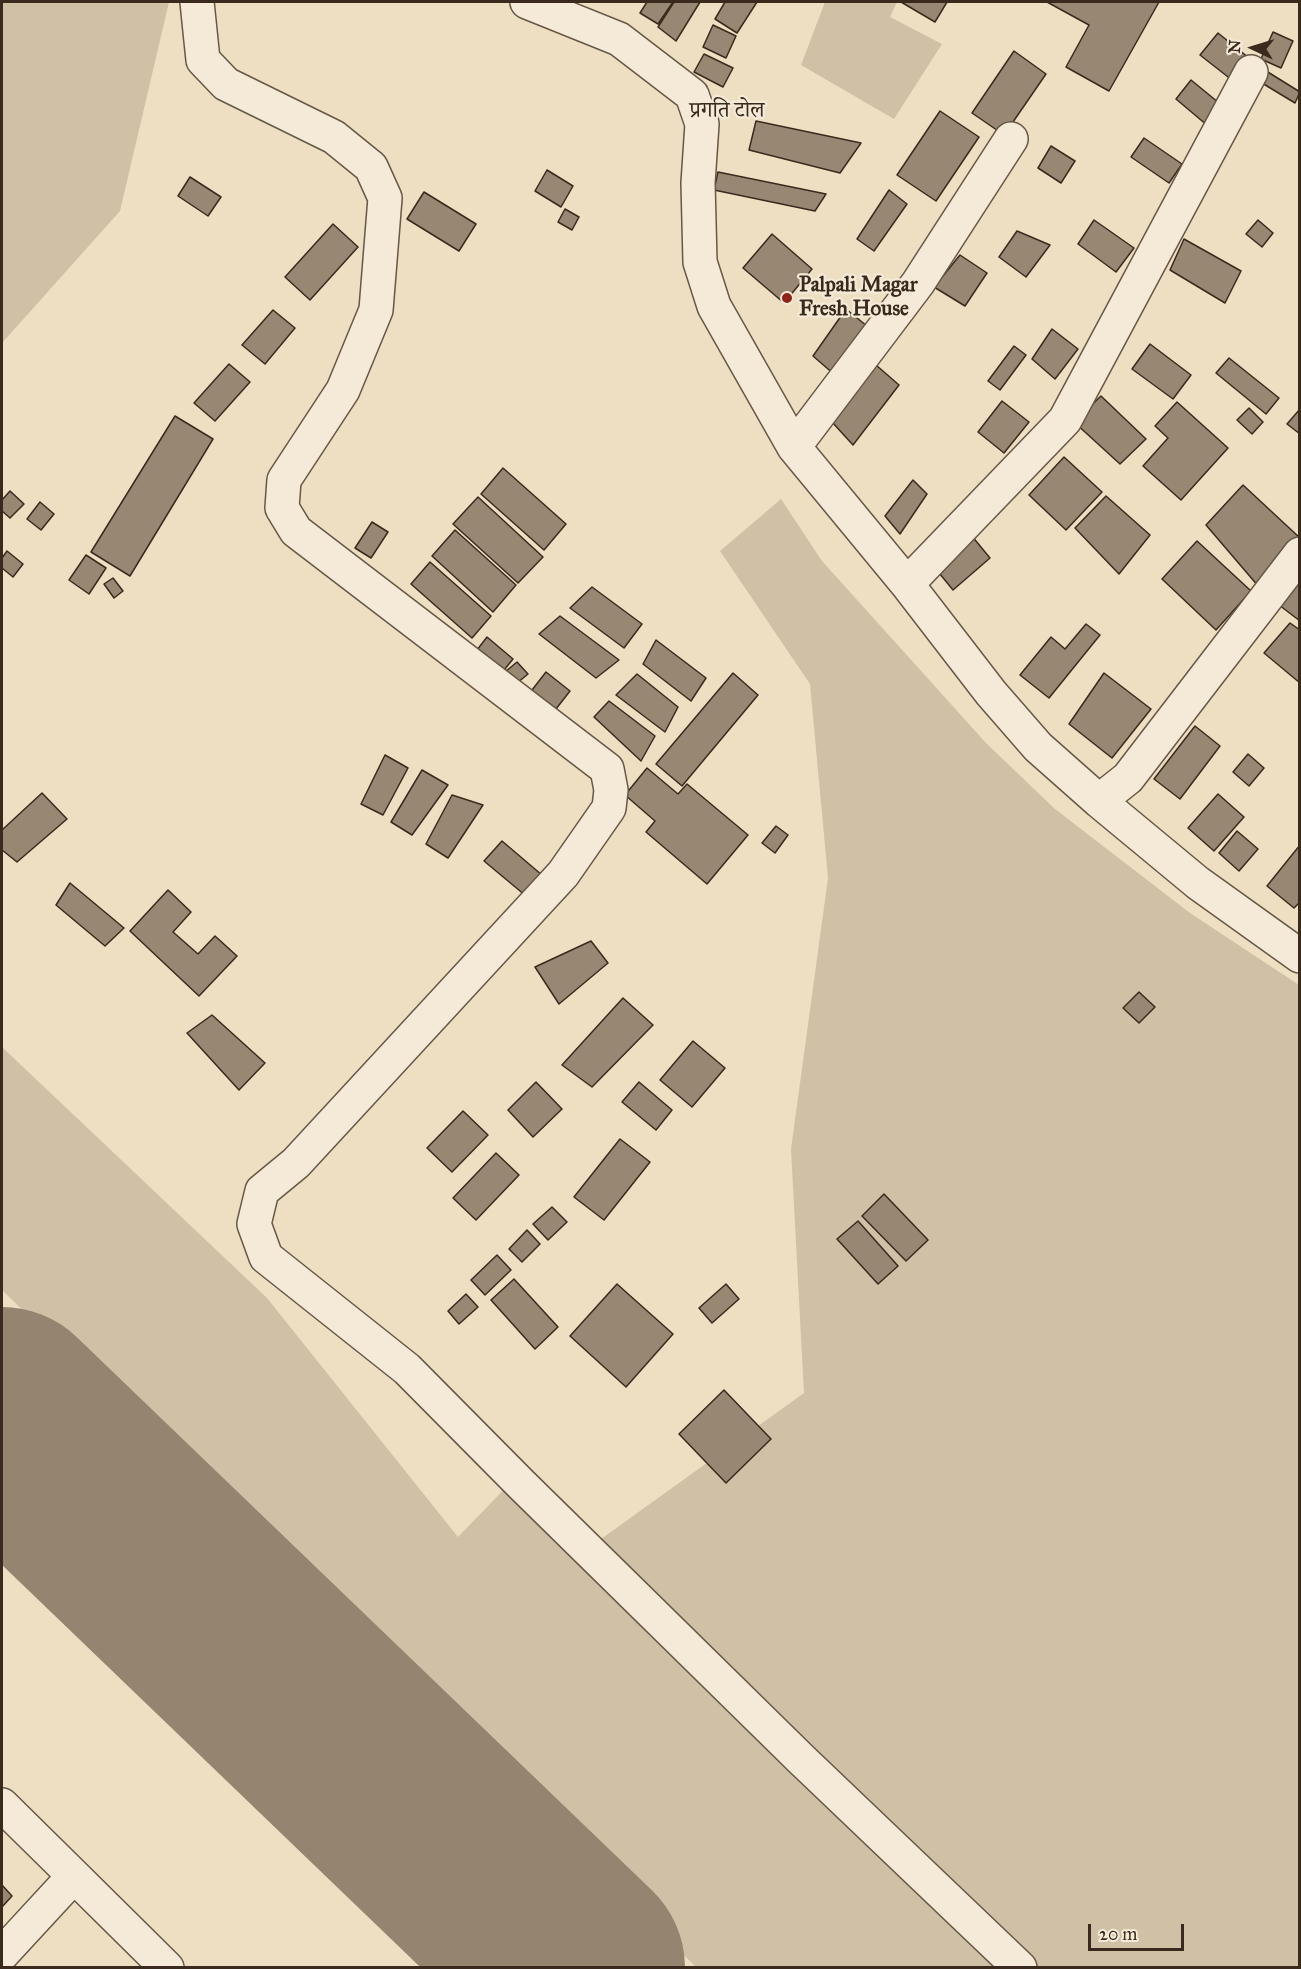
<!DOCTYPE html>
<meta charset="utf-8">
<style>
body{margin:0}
#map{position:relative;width:1301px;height:1969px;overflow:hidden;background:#eedfc2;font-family:"IM FELL Great Primer",serif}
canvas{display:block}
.frame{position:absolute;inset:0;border:3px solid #3a2a1d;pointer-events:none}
.north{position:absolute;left:1223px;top:18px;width:60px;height:60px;-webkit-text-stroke:4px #f4ead7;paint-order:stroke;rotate:274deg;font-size:16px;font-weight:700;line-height:24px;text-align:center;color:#3a2a1d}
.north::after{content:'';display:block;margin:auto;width:21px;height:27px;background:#3a2a1d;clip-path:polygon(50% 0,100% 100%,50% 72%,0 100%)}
.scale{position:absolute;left:1088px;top:1924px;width:96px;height:27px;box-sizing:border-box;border:3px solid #3a2a1d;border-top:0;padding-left:8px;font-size:18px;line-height:21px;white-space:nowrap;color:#3a2a1d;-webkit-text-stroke:4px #f4ead7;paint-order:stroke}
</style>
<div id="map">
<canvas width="1301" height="1969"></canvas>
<div class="frame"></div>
<div class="north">N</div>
<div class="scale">20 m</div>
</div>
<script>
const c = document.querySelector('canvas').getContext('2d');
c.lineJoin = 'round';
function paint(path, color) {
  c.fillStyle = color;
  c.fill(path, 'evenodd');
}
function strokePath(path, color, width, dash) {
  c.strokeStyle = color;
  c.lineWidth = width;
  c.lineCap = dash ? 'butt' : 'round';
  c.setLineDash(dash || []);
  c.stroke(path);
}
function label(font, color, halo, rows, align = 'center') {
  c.font = font + ' "IM FELL Great Primer","Noto Serif Devanagari",serif';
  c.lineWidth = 4.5;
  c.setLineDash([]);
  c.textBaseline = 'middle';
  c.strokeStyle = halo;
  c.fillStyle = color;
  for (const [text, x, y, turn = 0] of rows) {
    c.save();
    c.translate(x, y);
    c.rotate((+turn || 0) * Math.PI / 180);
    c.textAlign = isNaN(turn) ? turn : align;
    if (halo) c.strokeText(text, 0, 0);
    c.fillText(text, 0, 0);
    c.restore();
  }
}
paint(new Path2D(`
 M2 2H169L120 211 2 343Z
 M825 2H897L890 17 942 44 894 119 801 65Z
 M781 499 822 561 986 743 1055 809 1190 913 1299 985V1967H696L2 1290V1047L267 1298 458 1537 517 1476 590 1547 804 1393 791 1149 828 878 810 684 720 551Z`), '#cfc0a6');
strokePath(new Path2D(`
 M2 1415 577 1968`), '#948470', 216);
const building = new Path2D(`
 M647 2H673L658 24 640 13Z
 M674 2H700L676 41 658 27Z
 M725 2H757L737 33 715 19Z
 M901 2H947L935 22Z
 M1047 2H1159L1109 91 1066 67 1089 25Z
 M713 25 736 36 726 58 703 47Z
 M1273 32 1293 41 1281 68 1261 59Z
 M1218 33 1254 62 1237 84 1200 55Z
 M1014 51 1046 74 1004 135 972 113Z
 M704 54 733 68 723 87 694 72Z
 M1263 69 1300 92 1295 103 1257 80Z
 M1191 80 1224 107 1208 126 1176 99Z
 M940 111 979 137 936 201 897 175Z
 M756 121 861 143 840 173 749 150Z
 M1144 138 1182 164 1169 183 1131 157Z
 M1051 146 1075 161 1061 183 1038 168Z
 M547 170 573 186 561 207 535 191Z
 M718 172 826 194 815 211 714 190Z
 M190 177 221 197 208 216 178 196Z
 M889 190 907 204 874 251 857 239Z
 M424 192 476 224 459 251 407 219Z
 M565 209 579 217 572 230 558 222Z
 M1094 220 1134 248 1116 272 1078 244Z
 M1258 220 1273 233 1262 247 1246 234Z
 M333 224 358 247 310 300 285 277Z
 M1017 231 1050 245 1026 277 999 257Z
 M772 234 812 269 784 303 743 268Z
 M1184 239 1241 271 1225 303 1170 270Z
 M960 255 987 273 965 306 934 287Z
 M846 309 878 335 843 382 813 356Z
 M273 310 295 328 265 364 242 345Z
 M1052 329 1078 349 1055 379 1032 359Z
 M1150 344 1191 375 1173 399 1132 369Z
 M1014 346 1026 355 1000 390 988 381Z
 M1229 358 1279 398 1266 414 1216 373Z
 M229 364 250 382 215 421 194 403Z
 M876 365 899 385 853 445 832 422Z
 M1101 396 1146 439 1120 464 1074 422Z
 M1002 401 1029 422 1004 453 978 432Z
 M1177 402 1228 448 1181 500 1143 466 1168 438 1155 426Z
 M1249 408 1263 422 1252 434 1237 420Z
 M1300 409V434L1287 424Z
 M175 416 213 439 130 576 91 552Z
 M1064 457 1102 492 1066 530 1029 495Z
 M503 468 566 524 544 550 481 494Z
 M913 480 927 494 900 534 885 516Z
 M1243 485 1300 538 1259 587 1206 525Z
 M10 491 24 504 10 518 2 511V500Z
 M1106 496 1150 535 1119 574 1075 528Z
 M478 497 543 557 518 583 453 524Z
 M40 502 54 514 41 530 27 519Z
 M372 522 388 532 371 558 355 548Z
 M455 530 516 585 493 612 432 556Z
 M971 535 990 558 953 590 935 568Z
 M1197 541 1251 591 1216 630 1162 579Z
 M7 551 23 564 13 577 2 568V558Z
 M86 555 106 568 89 594 69 580Z
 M430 562 491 616 472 638 411 584Z
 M113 578 123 591 114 598 104 584Z
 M1300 579V621L1279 605Z
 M592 587 642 624 624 648 570 608Z
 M560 616 619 660 596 678 539 634Z
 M1290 623 1300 630V683L1264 653Z
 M1086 624 1100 635 1049 698 1020 675 1051 637 1065 649Z
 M487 637 513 659 496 680 470 659Z
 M656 640 706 678 691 701 643 664Z
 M517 662 528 674 510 689 499 677Z
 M546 672 570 691 549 718 525 699Z
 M733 673 758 695 682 786 656 764Z
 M1104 673 1151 709 1112 758 1069 724Z
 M637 674 678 707 665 732 616 695Z
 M609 701 655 736 641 761 594 717Z
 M1195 726 1220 746 1180 799 1154 779Z
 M1248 754 1264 768 1249 786 1233 772Z
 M385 755 408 768 383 815 361 804Z
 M647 768 678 794 687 784 748 835 707 884 646 832 655 821 625 795Z
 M422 770 448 785 412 835 391 822Z
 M42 793 67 819 17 862 2 850V830Z
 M1218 794 1244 817 1214 851 1188 828Z
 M452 795 483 805 448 858 426 844Z
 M776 826 788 835 775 853 762 843Z
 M1237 831 1258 849 1239 871 1219 853Z
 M502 841 549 881 532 901 484 861Z
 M1300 845V902L1294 908 1267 886Z
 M70 883 124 928 105 946 56 905Z
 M168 890 191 912 173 932 198 954 215 936 237 956 199 996 130 931Z
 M591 941 608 963 559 1004 535 967Z
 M1139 992 1155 1007 1139 1023 1123 1008Z
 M623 998 653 1025 592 1087 562 1065Z
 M212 1015 265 1063 239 1090 187 1033Z
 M693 1041 725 1068 692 1107 660 1080Z
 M536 1082 562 1109 533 1137 508 1110Z
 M639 1082 672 1110 656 1130 622 1102Z
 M463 1111 488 1135 452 1172 427 1148Z
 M620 1139 650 1162 604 1220 574 1197Z
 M496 1153 519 1175 476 1220 453 1198Z
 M884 1194 928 1240 906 1261 862 1216Z
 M552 1207 567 1222 548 1240 533 1224Z
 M858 1221 898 1266 878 1284 837 1239Z
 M527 1230 540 1244 522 1262 509 1249Z
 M497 1255 511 1270 485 1295 471 1280Z
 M514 1279 558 1327 535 1349 491 1300Z
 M617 1284 673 1334 626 1387 570 1336Z
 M726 1284 739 1299 712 1323 699 1308Z
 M466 1294 478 1307 459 1324 448 1311Z
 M724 1390 771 1439 726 1483 679 1434Z
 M2 1885 12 1896 2 1907Z`);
paint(building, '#988873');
strokePath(building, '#3a2a1d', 1.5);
const minor = new Path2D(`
 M197 2 203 60 226 84 334 137 371 167 385 198 376 310 343 390 284 480 282 508 296 531 607 769 611 790 609 808 563 874 296 1163 262 1191 254 1224 266 1257 407 1369 521 1484 801 1759 1020 1968
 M527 2 619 39 692 95 702 124 698 183 700 262 714 306 794 447 907 584 991 693 1038 747 1099 801 1198 883 1300 956
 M794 447 918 283 1011 139
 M907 584 1065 420 1251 72
 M1099 801 1128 778 1300 554
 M2 1805 74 1876 2 1954
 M74 1876 167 1968`);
strokePath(minor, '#675746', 36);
strokePath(minor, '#f4ead7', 33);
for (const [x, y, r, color] of [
 [787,298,6,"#8f2418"]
]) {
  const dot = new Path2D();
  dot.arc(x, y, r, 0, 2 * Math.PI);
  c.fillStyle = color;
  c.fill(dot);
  strokePath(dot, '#f4ead7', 2);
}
label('bold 21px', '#3a2a1d', '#f4ead7', [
 ["Palpali Magar",799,286],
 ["Fresh House",799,310]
], 'left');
label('22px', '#3a2a1d', '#f4ead7', [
 ["प्रगति टोल",727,112]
]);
</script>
